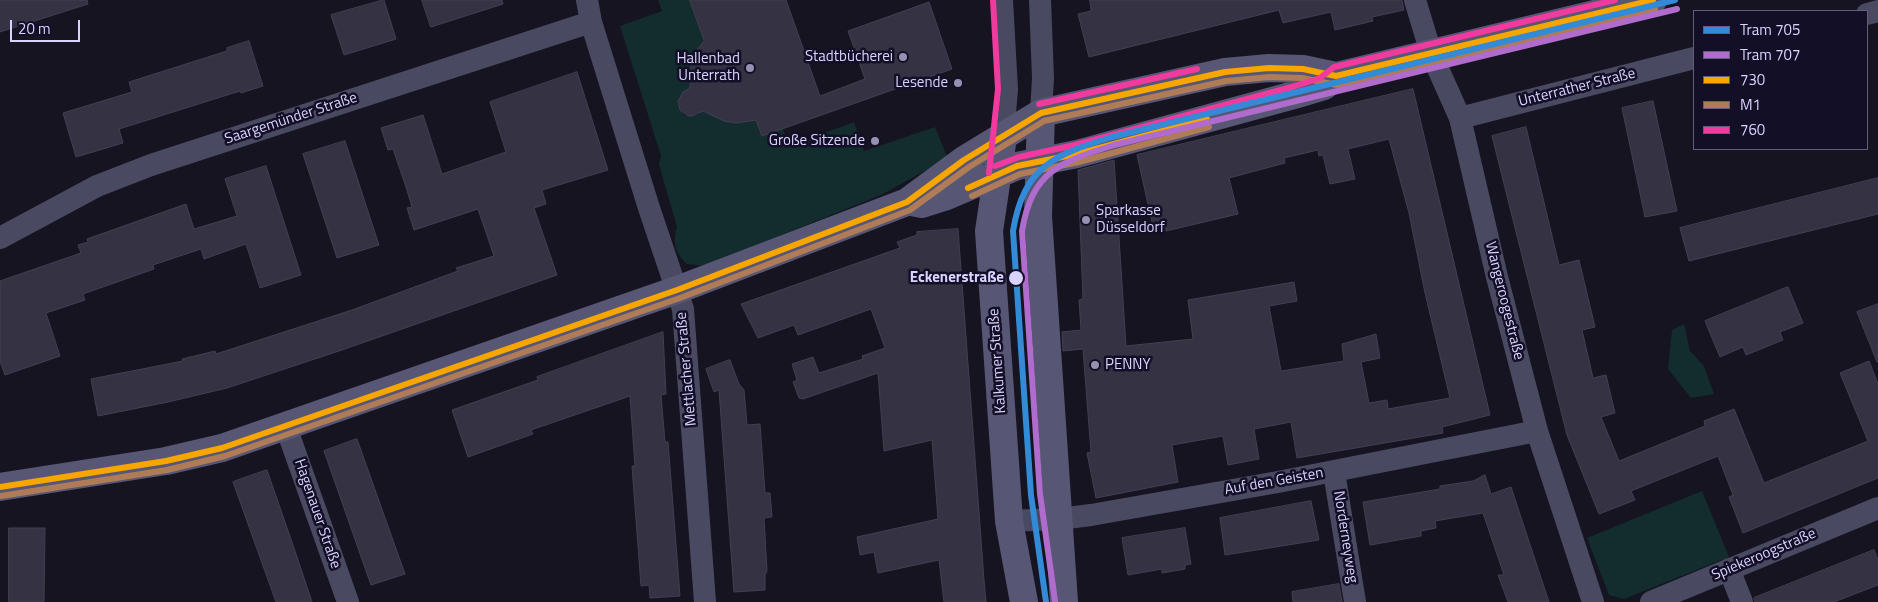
<!DOCTYPE html>
<meta charset="utf-8">
<style>
body{margin:0}
#map{position:relative;width:1878px;height:602px;overflow:hidden;background:#161421;font-family:"Titillium Web",sans-serif}
canvas{display:block}
.legend{position:absolute;left:1693px;top:10px;width:175px;height:140px;box-sizing:border-box;background:#130f26;border:1px solid #625e7d;margin:0;padding:6px 9px;list-style:none;font-size:15px;color:#d9d4ff}
.legend li{display:flex;align-items:center;gap:10px;height:25px}
.legend b{width:25px;border:1px solid #625e7d}
.scale{position:absolute;left:10px;top:20px;width:70px;height:22px;box-sizing:border-box;border:2px solid #d9d4ff;border-top:0;padding-left:6px;font-size:15px;line-height:18px;white-space:nowrap;color:#d9d4ff;-webkit-text-stroke:4px #130f26;paint-order:stroke}
</style>
<div id="map">
<canvas width="1878" height="602"></canvas>
<ul class="legend">
<li><b style="height:6px;background:#338bd7"></b>Tram 705</li>
<li><b style="height:6px;background:#b06ccc"></b>Tram 707</li>
<li><b style="height:6px;background:#f7a600"></b>730</li>
<li><b style="height:6px;background:#b07c57"></b>M1</li>
<li><b style="height:6px;background:#f13a9d"></b>760</li>
</ul>
<div class="scale">20 m</div>
</div>
<script>
const c = document.querySelector('canvas').getContext('2d');
c.lineJoin = 'round';
function paint(path, color) {
  c.fillStyle = color;
  c.fill(path, 'evenodd');
}
function strokePath(path, color, width, dash) {
  c.strokeStyle = color;
  c.lineWidth = width;
  c.lineCap = dash ? 'butt' : 'round';
  c.setLineDash(dash || []);
  c.stroke(path);
}
function label(font, color, halo, rows, align = 'center') {
  c.font = font + ' "Titillium Web",sans-serif';
  c.lineWidth = 5;
  c.setLineDash([]);
  c.textBaseline = 'middle';
  c.strokeStyle = halo;
  c.fillStyle = color;
  for (const [text, x, y, turn = 0] of rows) {
    c.save();
    c.translate(x, y);
    c.rotate((+turn || 0) * Math.PI / 180);
    c.textAlign = isNaN(turn) ? turn : align;
    if (halo) c.strokeText(text, 0, 0);
    c.fillText(text, 0, 0);
    c.restore();
  }
}
paint(new Path2D(`
 M658 0H690L704 41C692 56 687 71 692 89L683 92 678 101 683 114 687 116 697 115 704 108C721 123 735 120 756 119L762 136 783 129 789 146 854 122 864 151 935 127 947 156 932 167 881 195 704 266 687 264C675 253 672 243 677 227L659 165 661 156 620 26 662 11Z
 M1684 324 1690 351 1704 366 1714 394 1691 398 1668 369 1672 330Z
 M1702 491 1729 557 1624 599 1609 595 1587 538Z`), '#132c2d');
const building = new Path2D(`
 M0 0H87L88 4 0 32Z
 M384 0 396 39 344 55 331 15Z
 M422 0H502L503 4 431 27Z
 M690 0H786L820 96 865 79 848 31 929 2 952 69 762 136 756 120 736 123 724 121 703 111 692 116H688L680 110 678 101 683 92 690 88 691 65 697 50 704 41Z
 M1090 0H1402L1404 10 1372 17 1373 21 1335 30 1331 12 1283 23 1279 10 1089 57 1078 14 1091 11Z
 M249 41 263 86 241 93 240 91 119 129 123 143 76 157 63 113 132 92 129 82 227 51V48Z
 M577 72 608 170 542 190 546 204 534 208 557 275 339 351 227 388 168 402 98 416 91 379 183 361 182 359 215 351 216 354 352 310 458 271 456 268 494 256 478 209 414 230 407 208 412 207 406 187 393 149 388 150 381 128 423 115 442 174 506 152 490 102Z
 M1413 89 1490 415 1442 427 1443 433 1297 458 1291 422 1254 429 1259 459 1228 465 1223 436 1172 445 1178 482 1096 498 1087 453 1091 452 1083 349 1063 351 1062 332 1081 330 1079 300 1083 299 1078 170 1114 160 1126 346 1193 339 1188 300 1294 282 1297 301 1269 306 1281 371 1344 361 1342 344 1376 334 1380 358 1361 362 1369 403 1387 400 1388 409 1450 398 1425 293 1409 213 1389 139 1348 149 1355 179 1330 184 1323 155 1319 156 1318 150 1284 158 1285 163 1229 178 1238 214 1166 231V228L1154 231 1137 155Z
 M1653 101 1677 211 1645 217 1622 108Z
 M1526 127 1559 265 1579 260 1595 327 1582 330 1593 378 1606 375 1615 413 1601 417 1619 461 1705 426 1704 421 1734 409 1764 483 1868 441 1840 373 1869 361 1878 384V478L1743 533 1729 497 1733 495 1718 456 1631 491 1635 500 1599 514 1567 435 1492 136Z
 M345 141 379 245 337 258 303 154Z
 M266 166 301 275 260 288 246 244 204 259 201 249 153 265 154 269 83 294 85 300 46 313 60 356 5 375 0 361V281L81 253 78 245 88 242 87 239 186 204 194 229 237 216 225 179Z
 M1878 178V214L1689 261 1680 228Z
 M958 229 984 580 986 602H944L939 560 878 573 874 552 860 555 857 537 938 519 932 440 884 451 878 373 803 399 799 398 793 382 797 380 792 364 813 357 819 373 863 359 862 356 885 348 871 309 798 335 794 325 758 338 741 304 900 248 897 242 917 235V232Z
 M1788 287 1803 323 1780 332 1783 340 1746 355 1743 347 1720 357 1705 321Z
 M1878 304V362H1877L1857 312Z
 M663 332 666 394 661 395 665 442H668L680 596 650 598 649 585 641 586 632 466H635L630 396 531 430 533 434 468 457 452 410 538 380 537 377Z
 M730 360 739 384 744 390 747 425 760 424 765 493H770L772 517 764 518 767 571 765 575V590L734 592 719 390 714 392 706 369Z
 M357 439 405 574 371 585 324 451Z
 M267 470 295 551 312 602H276L233 482Z
 M1485 475 1491 494 1511 487 1549 602H1508L1498 575H1504L1483 513 1435 521 1436 528 1421 531V536L1370 545 1363 502 1440 489V486L1473 481Z
 M1311 501 1319 540 1225 555 1220 518Z
 M9 528H45L44 602H9Z
 M1185 528 1191 564 1185 565V569L1162 573V569L1128 575 1122 538Z
 M1874 550 1878 560V585L1834 602H1755L1754 598Z
 M1339 584 1342 602H1293L1292 592Z`);
paint(building, '#343243');
strokePath(building, '#433f54', 1);
strokePath(new Path2D(`
 M587 0 591 22 649 208 683 309 705 602
 M1002 0 1007 89 1003 137
 M1040 0 1043 78 1041 113
 M1415 0 1431 53 1460 118 1497 277 1537 431 1593 602
 M1867 14 1878 11
 M1460 118 1694 58
 M0 238 97 186 151 165 591 22
 M286 427 348 602
 M1334 472 1355 602
 M1009 521 1059 519 1091 515 1278 482 1537 431
 M1729 569 1742 602
 M1651 602 1878 508`), '#4a4962', 22);
strokePath(new Path2D(`
 M1041 113 1038 216 1064 602
 M1003 137 989 231 1009 521 1024 602
 M911 202 922 204 944 197 1017 166 1077 154 1294 95 1324 86 1336 76
 M0 487 166 461 222 448 677 290 907 202 964 160 1041 113 1225 72 1269 68 1303 69 1336 76 1653 0`), '#575674', 28);
strokePath(new Path2D(`
 M968 188 1017 166 1077 154 1207 119
 M0 487 166 461 222 448 677 290 907 202 964 160 1041 113 1225 72 1269 68 1303 69 1336 76 1653 0`), '#f7a600', 6);
strokePath(new Path2D(`
 M972 196 1020 174 1079 162 1209 127
 M1 496 167 470 225 456 680 298 910 210 969 167 1044 121 1226 81 1269 77 1302 78 1337 85 1655 9`), '#b07c57', 6);
strokePath(new Path2D(`
 M1039 104 1197 69
 M995 166 1019 157 1075 145 1292 87 1320 78 1334 67 1615 0
 M989 173 998 89 993 0`), '#f13a9d', 6);
strokePath(new Path2D(`
 M1046 602 1031 495 1013 231C1024 166 1054 155 1112 137L1675 0`), '#338bd7', 6);
strokePath(new Path2D(`
 M1055 601 1040 494 1022 231C1032 171 1060 162 1114 145L1677 9`), '#b06ccc', 6);
for (const [x, y, r, color] of [
 [903,57,5,"#9591b1"],
 [750,68,5,"#9591b1"],
 [958,83,5,"#9591b1"],
 [875,141,5,"#9591b1"],
 [1086,220,5,"#9591b1"],
 [1016,278,8,"#d9d4ff"],
 [1095,365,5,"#9591b1"]
]) {
  const dot = new Path2D();
  dot.arc(x, y, r, 0, 2 * Math.PI);
  c.fillStyle = color;
  c.fill(dot);
  strokePath(dot, '#130f26', 2);
}
label('15px', '#d9d4ff', '#130f26', [
 ["Stadtbücherei",893,57],
 ["Hallenbad",740,59],
 ["Unterrath",740,76],
 ["Lesende",948,83],
 ["Große Sitzende",865,141],
 ["Sparkasse",1096,211,"left"],
 ["Düsseldorf",1096,228,"left"],
 ["PENNY",1105,365,"left"]
], 'right');
label('15px', '#d9d4ff', '#130f26', [
 ["Unterrather Straße",1577,88,-14],
 ["Saargemünder Straße",291,119,-18],
 ["Wangeroogestraße",1504,301,76],
 ["Kalkumer Straße",998,361,-94],
 ["Mettlacher Straße",687,369,-95],
 ["Auf den Geisten",1274,482,-10],
 ["Hagenauer Straße",317,514,71],
 ["Norderneyweg",1345,537,81],
 ["Spiekeroogstraße",1764,555,-23]
]);
label('bold 15px', '#d9d4ff', '#130f26', [
 ["Eckenerstraße",1004,278]
], 'right');
</script>
